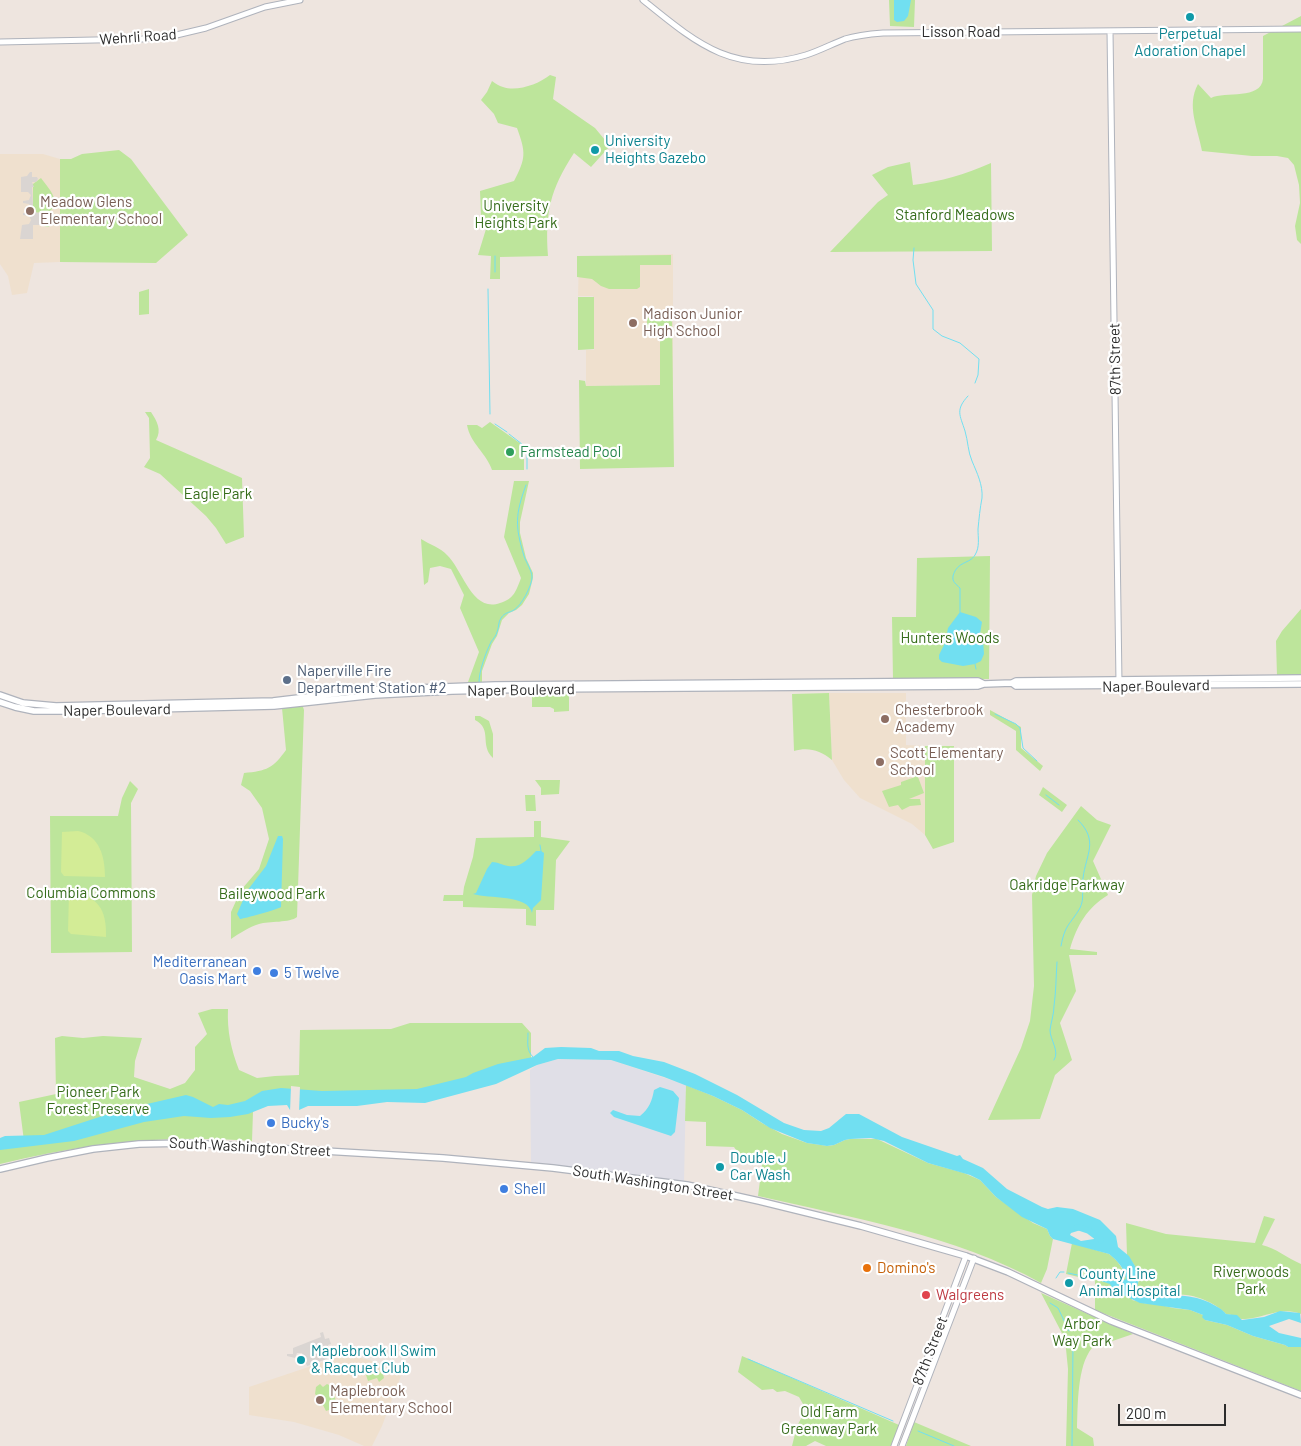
<!DOCTYPE html>
<style>
body{margin:0}
#map{position:relative;width:1301px;height:1446px;overflow:hidden;background:#eee5df;font-family:Barlow,sans-serif}
canvas{display:block}
.scale{position:absolute;left:1118px;top:1404px;width:108px;height:22px;box-sizing:border-box;border:2px solid #2c2c2c;border-top:0;padding-left:6px;font-size:15px;line-height:18px;white-space:nowrap;color:#2c2c2c;-webkit-text-stroke:4px #fff;paint-order:stroke}
</style>
<div id="map">
<canvas width="1301" height="1446"></canvas>
<div class="scale">200 m</div>
</div>
<script>
const c = document.querySelector('canvas').getContext('2d');
c.lineJoin = 'round';
function paint(path, color) {
  c.fillStyle = color;
  c.fill(path, 'evenodd');
}
function strokePath(path, color, width, dash) {
  c.strokeStyle = color;
  c.lineWidth = width;
  c.lineCap = dash ? 'butt' : 'round';
  c.setLineDash(dash || []);
  c.stroke(path);
}
function label(font, color, halo, rows, align = 'center') {
  c.font = font + ' Barlow,sans-serif';
  c.lineWidth = 4.5;
  c.setLineDash([]);
  c.textBaseline = 'middle';
  c.strokeStyle = halo;
  c.fillStyle = color;
  for (const [text, x, y, turn = 0] of rows) {
    c.save();
    c.translate(x, y);
    c.rotate((+turn || 0) * Math.PI / 180);
    c.textAlign = isNaN(turn) ? turn : align;
    if (halo) c.strokeText(text, 0, 0);
    c.fillText(text, 0, 0);
    c.restore();
  }
}
paint(new Path2D(`
 M558 1059 611 1060 686 1085 684 1181 531 1162 530 1070 537 1065Z`), '#e0dfe7');
paint(new Path2D(`
 M0 154H43L60 159V262L34 263 27 293 12 295 8 276 0 264Z
 M673 254V385L586 386V350H594L593 296H578L579 257Z
 M829 693H906V745L925 746V835L912 824 860 798 844 780 832 760Z
 M347 1354 390 1366 402 1373 382 1426 372 1446H364L339 1435 294 1422 249 1415V1387Z`), '#efe0ce');
paint(new Path2D(`
 M889 0H915L914 27 890 26Z
 M1301 16V244L1297 240 1295 226 1300 203 1299 185 1294 165 1288 158 1277 156H1252L1202 151C1198 128 1186 106 1198 84L1211 98C1225 91 1261 100 1263 79V36Z
 M550 75 556 77 553 99 595 128 610 146 591 167 574 153C550 190 545 212 548 256L500 257V279H490L491 256 478 255 486 229 481 215 480 191 514 181C526 158 526 153 517 128L498 123 494 114 481 100 487 92 492 81C495 83 499 86 503 87 517 92 539 84 550 75Z
 M119 150 131 159 188 235 156 263 60 262V159H71L82 154Z
 M910 162 913 185C943 181 963 175 991 163L992 251 830 252 878 202 888 195 872 175 888 167Z
 M41 178C47 187 63 201 49 212L53 214 54 222 48 227 40 225 42 218 40 215 43 212 35 213 33 206V184Z
 M671 255V265H640V287L637 289H609L601 286 592 279 577 277V256Z
 M149 289V314L139 315V292Z
 M578 297H594V349L578 350Z
 M647 318H672L674 467 580 469 579 380 585 381 586 386 660 385V331H650V328H647Z
 M145 412H151C157 421 162 430 156 440L242 478 244 537 226 544 216 528 206 516 160 474 144 467 150 458 149 418Z
 M490 422 524 446V470H492C487 454 470 443 467 425H477L482 428Z
 M514 481H529L520 522V533L526 558 533 573V578L529 594 522 605 516 610 509 613 502 620 497 636 492 644 482 671V682H468L479 652 460 608 464 595 451 569 440 566 430 568 428 582 424 585 421 539C429 544 441 548 447 555 463 570 472 613 500 603 514 599 516 591 521 578L504 537Z
 M990 556 989 679 893 680 892 617H916L917 558Z
 M1301 609V675L1277 676 1276 641 1282 631Z
 M532 693 569 694V711L554 712V709L550 707H532Z
 M829 693 832 760C820 750 808 747 794 751L792 694Z
 M300 706 303 707 304 710 297 917C290 923 269 921 259 924 249 927 240 933 231 939V912L241 890 259 869 269 839 262 808 250 791 241 785 244 773C267 771 273 768 286 750L282 708Z
 M990 710 1021 727V748L1043 766 1040 771 1016 750V731L990 715Z
 M475 716H480L489 721 493 734V758C479 745 493 729 475 720Z
 M925 746H954V842L933 849 925 835Z
 M915 769H920L922 775 918 777 924 793 909 799H920L921 805 910 806 902 810 898 805 889 807 882 791 901 785V782L915 777 913 773Z
 M535 780H560L559 794 541 795V788Z
 M130 781 138 789 131 803 132 952 51 953 50 816H118L122 798Z
 M1043 787 1067 805 1062 812 1039 795Z
 M525 795H535L536 811H526Z
 M1081 806 1097 820 1111 825 1093 861 1108 895C1087 908 1077 925 1070 949L1097 952V955H1069L1076 991 1060 1023 1072 1060 1055 1075 1040 1119 988 1120 1021 1048 1030 1021 1034 986 1032 895 1036 876 1047 853Z
 M534 821H541V837L570 841 556 860 554 910H536V926L526 925V909L463 907V901H443L444 895H463L464 887 473 857 476 838 534 837Z
 M212 1009H228C227 1031 231 1049 239 1070L257 1078 275 1076 299 1075 300 1030 391 1029 410 1023H522L531 1033V1061L435 1094 256 1101 253 1112 252 1141C163 1134 86 1143 0 1164V1145L24 1141 19 1102 56 1094 55 1038 62 1036 83 1038 103 1036 142 1038 135 1061 134 1077 170 1089 185 1083 195 1070V1047L207 1034 198 1013Z
 M686 1085 713 1096 742 1110 762 1123 782 1134 807 1143 828 1146 834 1145 845 1140 850 1139H877L928 1163 964 1173 980 1180 996 1197 1033 1223 1047 1229 1050 1236 1053 1239 1047 1269 1041 1283C955 1235 853 1218 758 1196L762 1165 736 1159V1150L734 1147 706 1146V1122L685 1121Z
 M1264 1216 1275 1219 1262 1245C1276 1248 1287 1258 1301 1264V1314C1282 1306 1264 1318 1245 1319 1238 1320 1233 1314 1226 1314 1218 1305 1199 1296 1186 1295 1173 1293 1162 1295 1150 1290L1142 1293H1138L1137 1287 1139 1279 1135 1266 1127 1255 1126 1223 1166 1234 1255 1243Z
 M1072 1243 1109 1254C1125 1265 1128 1283 1132 1300L1148 1304H1157L1173 1308 1190 1310 1203 1315 1205 1320 1227 1325 1253 1336 1285 1345 1288 1347H1301V1391L1095 1310V1281L1066 1274Z
 M1041 1293 1133 1334 1092 1348C1077 1366 1078 1405 1077 1428L1093 1438 1094 1446H1066L1068 1369 1065 1339Z
 M742 1356 899 1425 891 1446H826L815 1441 806 1446H792L797 1426 803 1415V1404L799 1397 785 1391 777 1392 773 1389 762 1390 738 1372Z
 M369 1367H374L383 1374 384 1378 379 1382 377 1378 368 1381 365 1372Z
 M320 1384 323 1387 327 1384 331 1386 338 1407 326 1411 323 1405 320 1406 316 1404 315 1401 317 1396 315 1394 316 1387Z
 M914 1422 971 1446H906Z`), '#bde59b');
paint(new Path2D(`
 M78 831C100 836 105 857 105 877L64 876 61 872 62 832Z
 M69 894C98 894 107 910 106 937L71 934 68 931Z`), '#d3ec96');
paint(new Path2D(`
 M30 172H32V177H37L38 179 36 182H32L34 187H32L33 206 35 208 34 211 38 213 41 212 40 211 43 212 40 215 42 221 40 225H33V239H20L22 225 29 224 31 220 29 216 23 215V213H28L31 210 29 204 23 203V201L29 200 31 195 28 192H21V177L27 176Z
 M323 1332 325 1339 329 1338 331 1344 328 1345V1349L324 1351 327 1359 307 1366 302 1353H297L295 1358 287 1356V1354H293V1348L321 1337 320 1333Z`), '#dad5d2');
paint(new Path2D(`
 M894 0H911L908 16 904 21 897 22 894 20Z
 M960 612 976 617 982 622 980 634 983 640 984 654 981 661 975 664 963 666 942 662 939 659V655L945 643 948 628Z
 M278 836H282L283 839 281 907C279 909 243 919 240 919L237 914 247 891 266 866Z
 M536 851H541L544 853 541 900 533 908 532 913C528 894 489 899 473 894L476 893 487 869 492 862C498 862 502 865 508 866 521 868 528 859 536 851Z
 M561 1047 591 1048 599 1051H619L633 1056 664 1062 695 1074 737 1095 784 1123 804 1130 821 1131 829 1128 846 1114H859L902 1137 957 1156 960 1155 963 1159 983 1168 1007 1189 1042 1207 1048 1209 1057 1207 1073 1209 1100 1220 1116 1236 1118 1247 1129 1256 1135 1266 1139 1279 1137 1287 1138 1293H1142L1150 1290C1172 1299 1190 1291 1214 1305 1219 1308 1222 1309 1226 1314L1237 1315 1242 1320 1264 1317 1280 1311 1300 1313 1301 1323 1289 1319 1269 1326 1279 1333 1301 1338V1347H1288L1285 1345 1253 1336 1227 1325 1205 1320 1202 1317 1203 1315 1190 1310 1140 1303 1125 1296 1113 1289 1110 1284 1095 1279 1097 1277C1107 1278 1116 1284 1126 1279 1125 1269 1117 1260 1109 1254L1053 1239 1050 1236 1047 1229 1022 1217 996 1197 980 1180 970 1175 928 1163 884 1141 871 1138 850 1139 845 1140 834 1145 827 1146 807 1143 770 1128 742 1110 713 1096 664 1077 611 1060 558 1059 537 1065 496 1084 425 1103 387 1102 357 1106H308L299 1110H290L287 1105 268 1106 248 1114 230 1117 211 1118 184 1116 144 1122 74 1141 0 1150V1138L5 1136 44 1135 121 1110 186 1095 193 1097 213 1107 219 1104 228 1105 245 1101 262 1091 281 1088 322 1091 417 1089 466 1077 473 1073 498 1064 533 1057 545 1048ZM1084 1229 1093 1233 1095 1236 1094 1239 1081 1241 1070 1235 1071 1233Z
 M660 1087 673 1091 679 1098 675 1132 671 1136 614 1117 610 1113 613 1110 627 1115 640 1116C649 1109 652 1101 654 1090Z`), '#71dff1');
paint(new Path2D(`
 M291 1086 300 1087 299 1112H290Z`), '#eee5df');
strokePath(new Path2D(`
 M914 248 913 260 916 284 933 310V329L942 336 960 343 979 359 978 375 975 383
 M495 256V272
 M488 289 490 414
 M495 424 507 432
 M509 434 527 448V469
 M960 612V588C956 584 952 582 953 576 957 561 970 564 975 555 980 547 978 538 978 529 979 519 980 508 982 498 983 485 977 473 972 461 968 452 968 441 965 431 960 415 955 410 968 396
 M975 664 976 669
 M479 682C479 671 486 652 491 642 493 639 496 636 497 632 499 628 498 622 501 618 505 612 509 613 514 610 521 606 532 586 532 577 532 571 526 562 524 556 515 526 515 515 526 485
 M995 714 1016 724 1020 728 1023 748 1037 761
 M1046 795 1059 805
 M540 845 541 851
 M1061 946C1065 924 1070 925 1080 908 1085 898 1081 889 1083 878 1086 854 1099 841 1078 820
 M528 1033C528 1043 526 1050 533 1057
 M1054 1060C1060 1051 1050 1040 1050 1030 1051 1022 1054 1014 1054 1006 1056 992 1056 977 1057 962
 M1068 1273 1096 1279
 M1056 1278 1060 1272H1064
 M1050 1303 1058 1308 1069 1331
 M748 1359 893 1421
 M918 1431 954 1446
 M1072 1446 1073 1345`), '#71dff1', 1);
strokePath(new Path2D(`
 M1077 1227 1089 1231 1101 1240`), '#71dff1', 6);
const tertiary = new Path2D(`
 M643 0C695 42 734 77 806 55 819 51 832 44 845 39 858 35 870 34 883 33L1301 29
 M1110 31 1119 683
 M0 42 142 39 168 37 206 28 265 7 300 0
 M894 1446 966 1256
 M902 1446 974 1258`);
const secondary = new Path2D(`
 M1012 683 1016 686 1301 684
 M0 695 23 703 56 706 273 701 366 690 495 685 978 681 984 684 1012 683 1016 681 1301 678
 M0 702 15 707 34 711H74L274 706 375 695 452 691 538 689 978 686 984 684
 M0 1169 47 1158 93 1149 139 1144 189 1143 443 1158 553 1168 687 1185 759 1201 861 1226 966 1256 1008 1272 1111 1321 1301 1395`);
strokePath(tertiary, '#afb3bc', 7);
strokePath(secondary, '#afb3bc', 8);
strokePath(tertiary, '#fff', 5);
strokePath(secondary, '#fff', 5.5);
for (const [x, y, r, color] of [
 [1190,17,5,"#0f9aa8"],
 [595,150,5,"#0f9aa8"],
 [30,211,5,"#8d6e63"],
 [633,323,5,"#8d6e63"],
 [510,452,5,"#2e9e5b"],
 [287,680,5,"#5c6f8a"],
 [885,719,5,"#8d6e63"],
 [880,762,5,"#8d6e63"],
 [257,971,5,"#3f7fe0"],
 [274,973,5,"#3f7fe0"],
 [271,1123,5,"#3f7fe0"],
 [720,1167,5,"#0f9aa8"],
 [504,1189,5,"#3f7fe0"],
 [867,1268,5,"#e8710a"],
 [1069,1283,5,"#0f9aa8"],
 [926,1295,5,"#e0444e"],
 [301,1360,5,"#0f9aa8"],
 [320,1400,5,"#8d6e63"]
]) {
  const dot = new Path2D();
  dot.arc(x, y, r, 0, 2 * Math.PI);
  c.fillStyle = color;
  c.fill(dot);
  strokePath(dot, '#fff', 2);
}
label('15px', '#2c2c2c', '#fff', [
 ["Lisson Road",961,32],
 ["Wehrli Road",138,37,-4],
 ["87th Street",1115,359,-91],
 ["Naper Boulevard",1156,686,-1],
 ["Naper Boulevard",521,690,-1],
 ["Naper Boulevard",117,710,-1],
 ["South Washington Street",250,1147,3],
 ["South Washington Street",653,1183,9],
 ["87th Street",930,1351,-69]
]);
label('15px', '#0d838f', '#fff', [
 ["Perpetual",1190,34,"center"],
 ["Adoration Chapel",1190,51,"center"],
 ["University",605,141],
 ["Heights Gazebo",605,158],
 ["Double J",730,1158],
 ["Car Wash",730,1175],
 ["County Line",1079,1274],
 ["Animal Hospital",1079,1291],
 ["Maplebrook II Swim",311,1351],
 ["& Racquet Club",311,1368]
], 'left');
label('15px', '#785e54', '#fff', [
 ["Meadow Glens",40,202],
 ["Elementary School",40,219],
 ["Madison Junior",643,314],
 ["High School",643,331],
 ["Chesterbrook",895,710],
 ["Academy",895,727],
 ["Scott Elementary",890,753],
 ["School",890,770],
 ["Maplebrook",330,1391],
 ["Elementary School",330,1408]
], 'left');
label('15px', '#356c1a', '#fff', [
 ["University",516,206],
 ["Heights Park",516,223],
 ["Stanford Meadows",955,215],
 ["Eagle Park",218,494],
 ["Hunters Woods",950,638],
 ["Oakridge Parkway",1067,885],
 ["Columbia Commons",91,893],
 ["Baileywood Park",272,894],
 ["Pioneer Park",98,1092],
 ["Forest Preserve",98,1109],
 ["Riverwoods",1251,1272],
 ["Park",1251,1289],
 ["Arbor",1082,1324],
 ["Way Park",1082,1341],
 ["Old Farm",829,1412],
 ["Greenway Park",829,1429]
]);
label('15px', '#27864d', '#fff', [
 ["Farmstead Pool",520,452]
], 'left');
label('15px', '#4e5e75', '#fff', [
 ["Naperville Fire",297,671],
 ["Department Station #2",297,688]
], 'left');
label('15px', '#366cbe', '#fff', [
 ["Mediterranean",247,962,"right"],
 ["Oasis Mart",247,979,"right"],
 ["5 Twelve",284,973],
 ["Bucky's",281,1123],
 ["Shell",514,1189]
], 'left');
label('15px', '#c56008', '#fff', [
 ["Domino's",877,1268]
], 'left');
label('15px', '#be3a42', '#fff', [
 ["Walgreens",936,1295]
], 'left');
</script>
